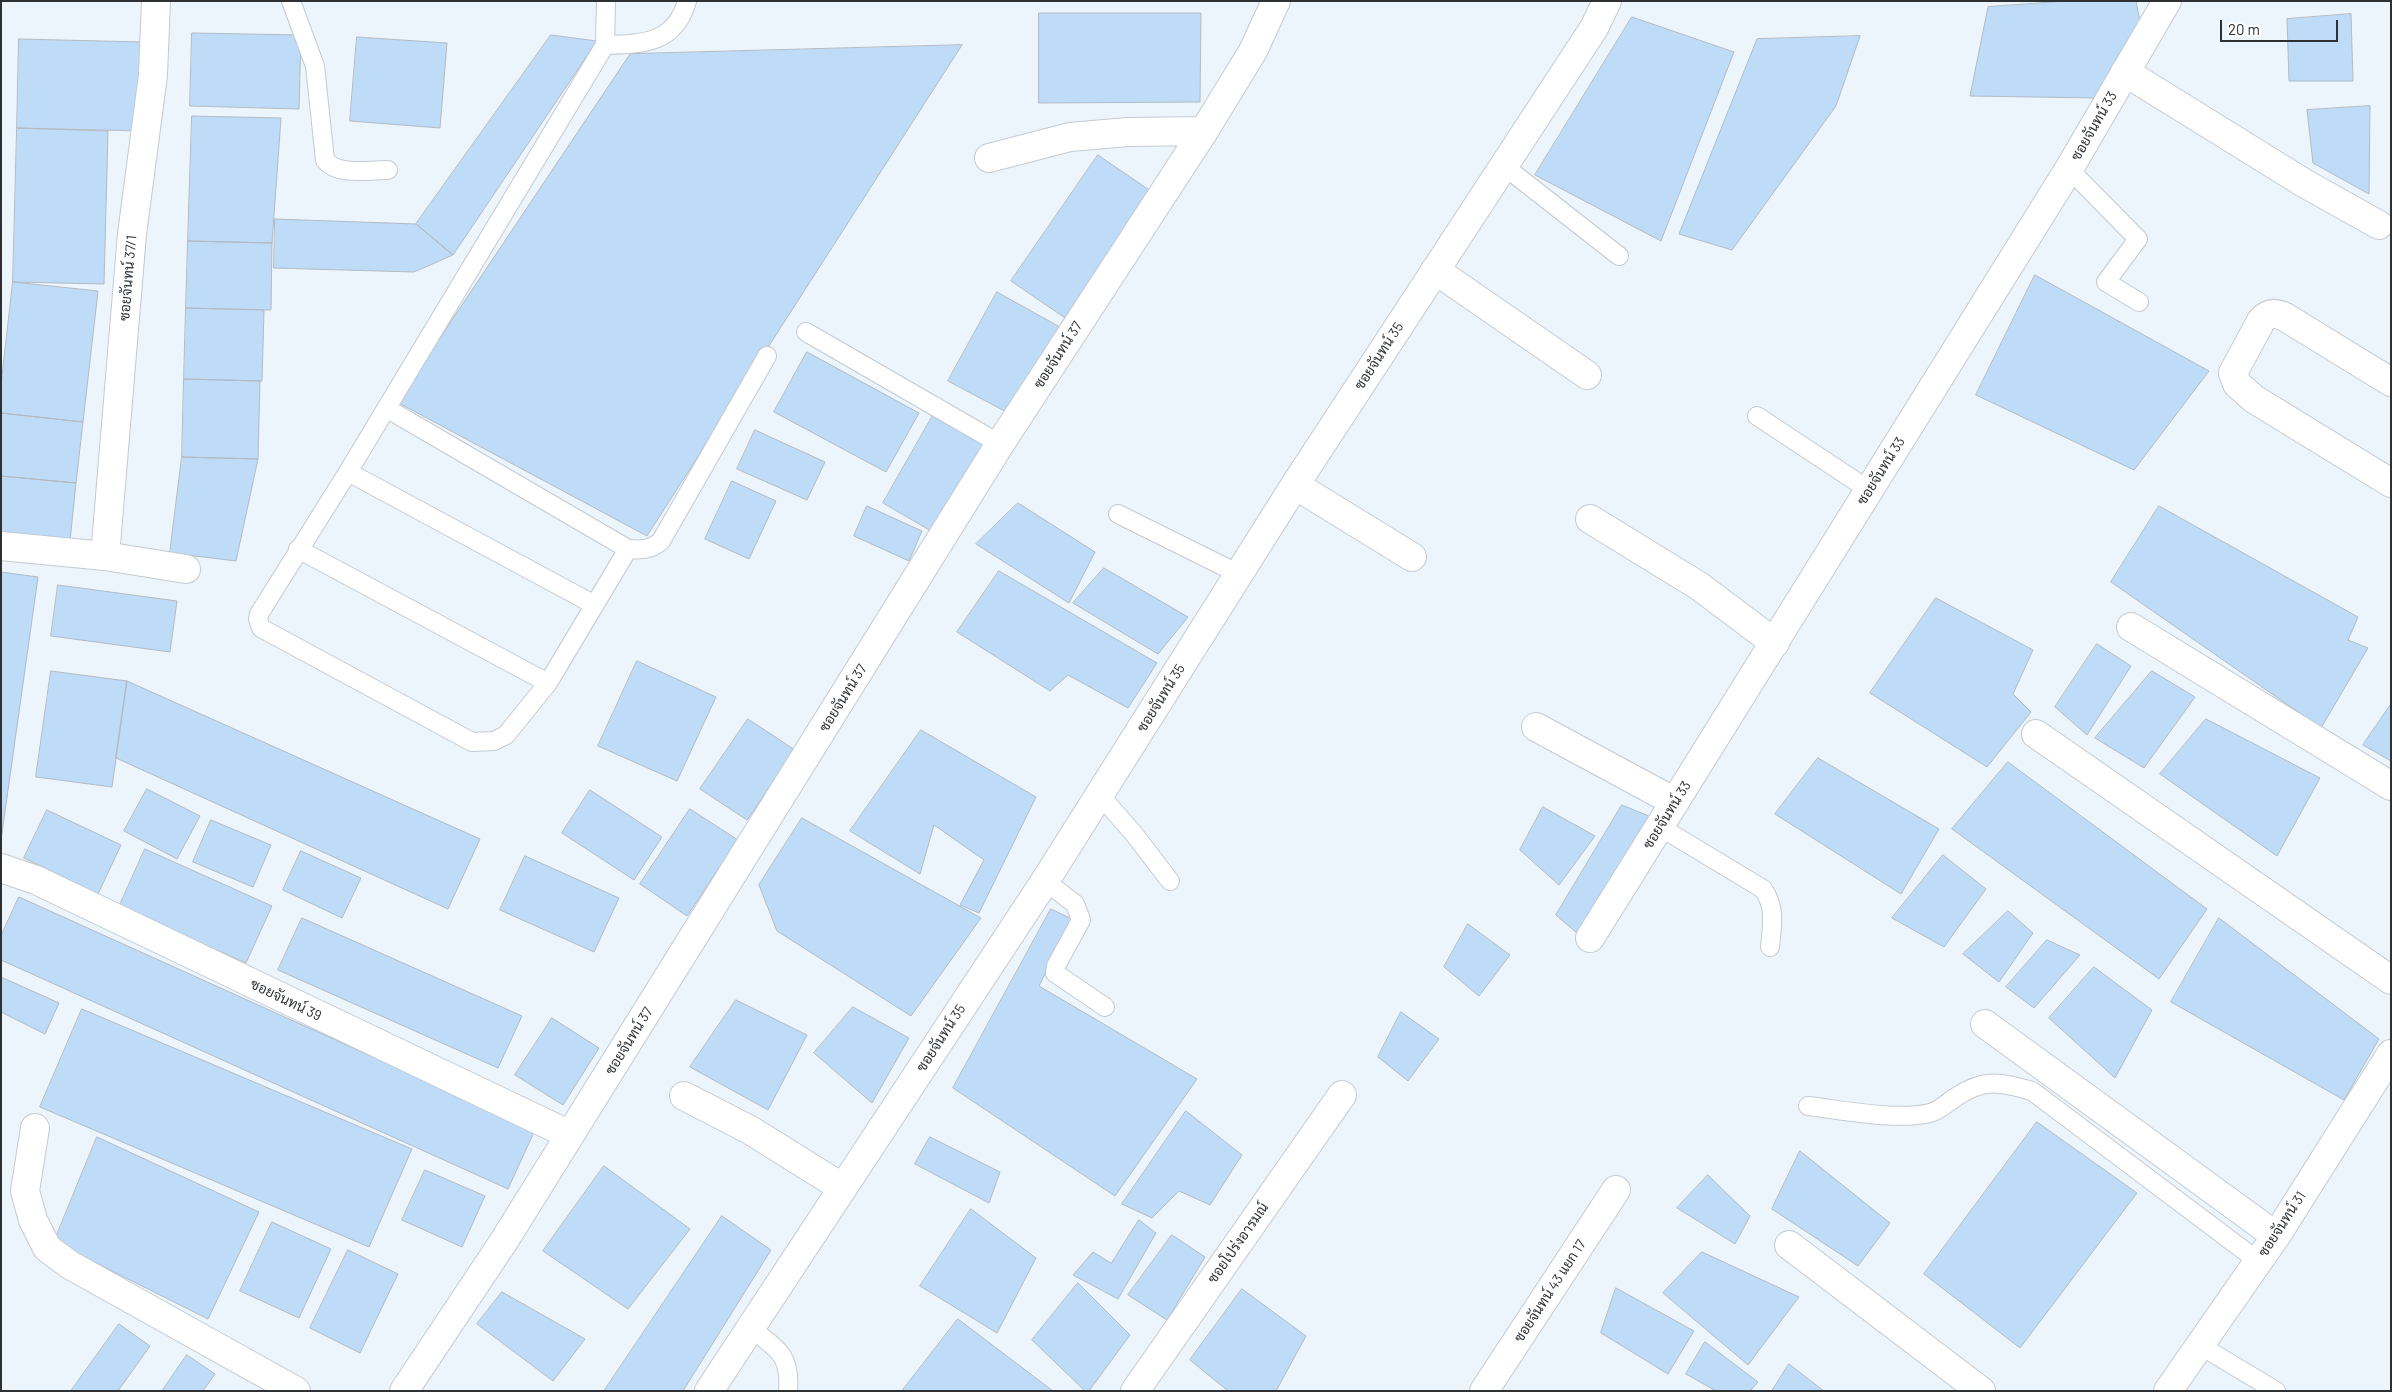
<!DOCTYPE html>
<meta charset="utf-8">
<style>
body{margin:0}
#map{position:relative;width:2392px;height:1392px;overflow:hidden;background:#ecf4fc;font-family:Barlow,sans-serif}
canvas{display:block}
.frame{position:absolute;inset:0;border:2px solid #2e3134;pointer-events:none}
.scale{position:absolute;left:2220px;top:20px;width:118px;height:22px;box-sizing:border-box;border:2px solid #2e3134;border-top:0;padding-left:6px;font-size:15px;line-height:18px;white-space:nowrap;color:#2e3134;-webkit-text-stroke:4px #fff;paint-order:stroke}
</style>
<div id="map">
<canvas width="2392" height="1392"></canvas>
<div class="frame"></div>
<div class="scale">20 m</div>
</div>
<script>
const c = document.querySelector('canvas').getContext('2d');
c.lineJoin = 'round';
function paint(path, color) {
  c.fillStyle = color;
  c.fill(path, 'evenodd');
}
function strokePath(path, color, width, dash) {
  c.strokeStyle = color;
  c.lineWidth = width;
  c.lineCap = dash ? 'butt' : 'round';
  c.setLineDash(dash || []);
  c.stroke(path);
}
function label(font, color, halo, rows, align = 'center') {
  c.font = font + ' Barlow,Sarabun,sans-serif';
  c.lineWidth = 5;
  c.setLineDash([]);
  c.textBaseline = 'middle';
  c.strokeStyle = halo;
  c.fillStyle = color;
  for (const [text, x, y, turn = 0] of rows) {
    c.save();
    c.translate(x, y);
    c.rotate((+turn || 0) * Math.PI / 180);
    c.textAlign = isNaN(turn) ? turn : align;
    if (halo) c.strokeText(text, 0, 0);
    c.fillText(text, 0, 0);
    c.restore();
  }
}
const building = new Path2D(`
 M2066 1H2136L2141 26 2095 98 1970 96 1988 7Z
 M1039 13H1201L1200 102 1039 103Z
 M2351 14 2353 81H2289L2287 19Z
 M1632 17 1734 52 1661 241 1535 175Z
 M192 33 301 35 299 109 190 106Z
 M551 35 597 41 453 255 416 224Z
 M1860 36 1836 106 1732 250 1679 234 1757 39Z
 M357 37 447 43 440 128 350 121Z
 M19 39 143 42 141 131 17 128Z
 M962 45 647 536 397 402 630 54Z
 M2370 106 2369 194 2313 163 2307 110Z
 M192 116 281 118 272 243 188 241Z
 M17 128 108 131 104 284 13 282Z
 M1098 155 1158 196 1071 322 1011 281Z
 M275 219 416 224 453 255 414 272 274 268Z
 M188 241 272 243 271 310 186 308Z
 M2035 275 2209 371 2134 470 1976 395Z
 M13 282 98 291 83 422 1 413V385Z
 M997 292 1060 327 1012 415 948 381Z
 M186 308 264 310 262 381 184 379Z
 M807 352 919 413 886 472 774 412Z
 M184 379 260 381 258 459 182 457Z
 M936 410 991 441 938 535 883 503Z
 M1 413 83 422 76 483 1 476Z
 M755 430 825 462 807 500 737 469Z
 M182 457 258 459 236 561 170 553Z
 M1 476 76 483 70 541 1 534Z
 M732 481 776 501 749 559 705 539Z
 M1018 503 1095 552 1069 603 976 544Z
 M867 506 922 531 909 561 854 536Z
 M2159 506 2358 617 2348 640 2368 648 2321 728 2111 582Z
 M1104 568 1188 617 1158 654 1073 603Z
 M999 571 1157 663 1128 708 1068 675 1050 691 957 632Z
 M1 572 38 577 1 840Z
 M58 585 177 601 170 652 51 636Z
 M1936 598 2033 650 2013 694 2031 712 1987 767 1870 693Z
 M2097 644 2131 666 2087 735 2055 707Z
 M637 661 716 697 677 781 598 746Z
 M51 671 127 681 112 787 36 777Z
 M2152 671 2195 697 2144 768 2095 738Z
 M127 681 480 839 448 909 116 758Z
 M2391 704V761L2363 745Z
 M748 719 795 750 747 820 700 789Z
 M2206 719 2320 778 2277 856 2160 774Z
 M921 730 1036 797 979 913 960 905 984 860 934 825 920 874 850 831Z
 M1818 758 1939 829 1901 894 1775 814Z
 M2008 762 2207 909 2159 979 1952 829Z
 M147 789 200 816 177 859 124 831Z
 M590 790 662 837 634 880 562 833Z
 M1622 805 1651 817 1578 934 1556 915Z
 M1543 807 1595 836 1559 885 1520 850Z
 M690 809 738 840 687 916 640 884Z
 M47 810 121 845 98 894 24 858Z
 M802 818 981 918 911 1016 777 931 759 885Z
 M211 820 271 845 253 887 193 862Z
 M145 849 272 906 246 963 119 907Z
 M301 851 361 878 342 918 283 890Z
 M1943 855 1986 889 1944 947 1892 918Z
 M525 856 619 898 594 952 500 910Z
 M19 897 535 1130 508 1189 1 960V936Z
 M1051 909 1072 919 1039 986 1197 1079 1115 1196 953 1088Z
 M2008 911 2033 933 1999 982 1963 954Z
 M302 918 522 1016 498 1068 278 970Z
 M2219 918 2379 1039 2344 1100 2171 1002Z
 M1468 924 1510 955 1479 996 1444 967Z
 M2047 940 2080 955 2034 1008 2006 987Z
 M2094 967 2152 1010 2115 1078 2049 1018Z
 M1 977 59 1003 45 1034 1 1012Z
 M736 1000 807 1035 768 1110 690 1067Z
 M853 1007 909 1038 872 1103 814 1053Z
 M82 1009 412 1149 369 1247 40 1107Z
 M1401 1012 1439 1039 1408 1081 1378 1057Z
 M552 1018 599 1048 563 1105 515 1075Z
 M1186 1111 1242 1155 1210 1205 1179 1191 1152 1218 1122 1204Z
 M2037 1122 2137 1193 2020 1348 1924 1274Z
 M97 1137 259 1212 208 1319 54 1242Z
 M930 1137 1000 1172 989 1203 915 1164Z
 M1800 1151 1890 1223 1858 1266 1772 1209Z
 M604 1166 690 1229 628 1309 543 1251Z
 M425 1170 485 1196 462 1247 402 1220Z
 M1708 1175 1750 1216 1735 1244 1677 1208Z
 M971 1209 1036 1258 997 1333 920 1286Z
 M722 1216 771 1250 683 1391H604Z
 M1139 1220 1156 1233 1118 1299 1073 1275 1093 1252 1111 1263Z
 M272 1222 331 1249 299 1318 240 1291Z
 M1172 1235 1205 1257 1167 1320 1128 1295Z
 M348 1250 398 1274 360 1353 310 1328Z
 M1702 1252 1799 1297 1748 1365 1663 1293Z
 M1078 1283 1130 1335 1089 1391H1085L1032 1340Z
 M1616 1288 1694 1331 1668 1374 1601 1333Z
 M1242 1289 1306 1336 1276 1391H1228L1190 1360Z
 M502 1292 585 1339 553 1381 477 1324Z
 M958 1319 1053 1391H902Z
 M119 1324 150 1346 118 1391H71Z
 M1705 1342 1758 1382 1750 1391H1716L1686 1374Z
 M187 1355 215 1374 203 1391H162Z
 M1789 1364 1824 1391H1772Z`);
paint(building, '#bedbf8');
strokePath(building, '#b3bac2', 1);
const service = new Path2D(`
 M291 1 315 66 325 160C337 176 369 170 388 170
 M606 1 605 45 348 472 259 614 258 619 261 628 472 742 494 741 506 735 548 683 628 549
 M605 45C642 44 675 44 687 1
 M1504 166 1619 256
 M2069 169 2138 239 2106 282 2139 302
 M806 332 1000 444
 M386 408 628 549C641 550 651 550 661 541L767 356
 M1757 416 1869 490
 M348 472 593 604
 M1118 514 1239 574
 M298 549 548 683
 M1100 795 1134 834 1170 881
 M1660 827 1763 889C1776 907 1772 926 1770 947
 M1045 881 1075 904 1081 920 1056 966 1055 973 1105 1007
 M1808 1106C1843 1110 1896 1121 1930 1113 1939 1111 1948 1102 1956 1097 1984 1078 2001 1082 2032 1091L2258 1261
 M750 1328C777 1349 791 1354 788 1391
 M2201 1346 2276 1391`);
const minor = new Path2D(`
 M2125 72 2304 183 2379 225
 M989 158 1070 137 1128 132 1204 131
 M1435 270 1587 375
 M2391 382 2285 317C2275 312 2268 313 2261 321L2233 373 2237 384 2254 399 2391 483
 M1295 485 1412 557
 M1590 519 1699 586 1775 643
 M1 546 105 556 186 569
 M105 556 132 234 153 75 156 1
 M2131 627 2391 786
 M1536 727 1675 802
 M2036 734 2391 980
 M1 868 36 880 570 1135
 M1590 938 2069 169 2167 1
 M1985 1024 2276 1236
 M684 1096 750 1130 843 1188
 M35 1128 25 1191 33 1220 47 1248 70 1265 296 1391
 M1789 1245 1981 1391
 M404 1391 504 1241 1000 444 1204 131 1253 51 1276 1
 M709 1391 1045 881 1295 485 1594 28 1607 1
 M1135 1391 1342 1095
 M1484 1391 1616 1190
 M2168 1391 2276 1236 2391 1054`);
strokePath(service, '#c3cad2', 20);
strokePath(minor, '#c3cad2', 30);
strokePath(service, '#fff', 18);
strokePath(minor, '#fff', 28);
label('14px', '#2e3134', '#fff', [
 ["ซอยจันทน์ 33",2094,126,-60],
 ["ซอยจันทน์ 37/1",128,278,-85],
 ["ซอยจันทน์ 37",1058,355,-57],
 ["ซอยจันทน์ 35",1379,356,-57],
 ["ซอยจันทน์ 33",1881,471,-58],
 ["ซอยจันทน์ 37",843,698,-58],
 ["ซอยจันทน์ 35",1161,698,-58],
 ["ซอยจันทน์ 33",1667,815,-58],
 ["ซอยจันทน์ 39",286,1000,26],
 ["ซอยจันทน์ 35",941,1038,-57],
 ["ซอยจันทน์ 37",629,1041,-58],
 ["ซอยจันทน์ 31",2282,1224,-57],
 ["ซอยโปร่งอารมณ์",1238,1243,-55],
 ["ซอยจันทน์ 43 แยก 17",1550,1291,-57]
]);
</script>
